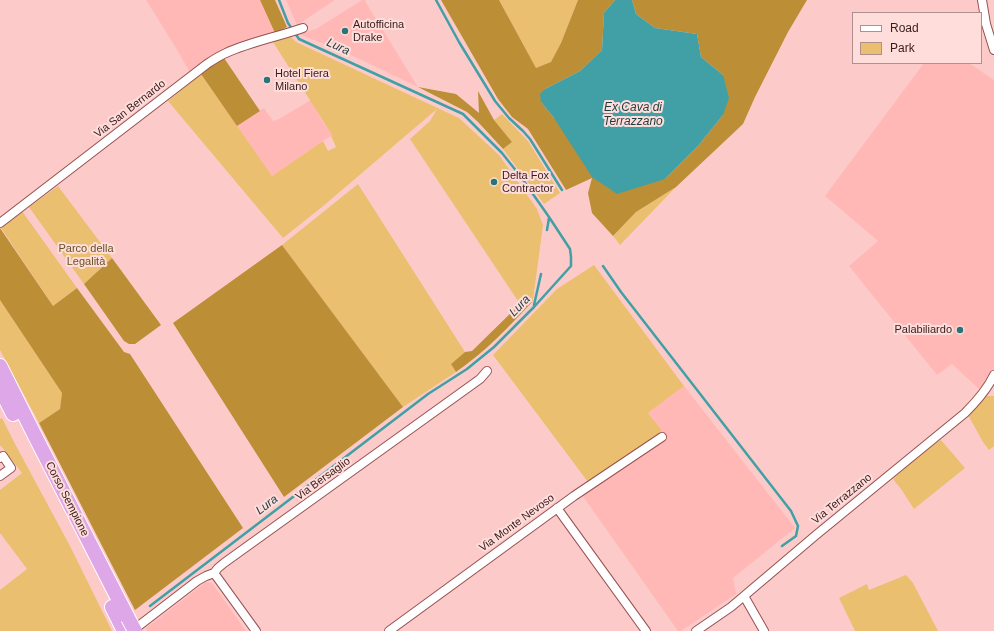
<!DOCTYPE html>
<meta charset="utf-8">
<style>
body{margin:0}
#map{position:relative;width:994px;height:631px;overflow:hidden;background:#fccbc9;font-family:Helvetica,sans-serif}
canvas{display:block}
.legend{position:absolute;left:852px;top:12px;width:130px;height:52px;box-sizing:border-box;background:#fedddb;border:1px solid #af908f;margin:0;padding:5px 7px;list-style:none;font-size:12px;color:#391c1c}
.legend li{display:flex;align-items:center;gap:8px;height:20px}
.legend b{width:20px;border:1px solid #af908f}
</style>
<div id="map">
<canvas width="994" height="631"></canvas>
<ul class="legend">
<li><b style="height:5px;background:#fff"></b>Road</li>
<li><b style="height:11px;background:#ebbf70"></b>Park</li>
</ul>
</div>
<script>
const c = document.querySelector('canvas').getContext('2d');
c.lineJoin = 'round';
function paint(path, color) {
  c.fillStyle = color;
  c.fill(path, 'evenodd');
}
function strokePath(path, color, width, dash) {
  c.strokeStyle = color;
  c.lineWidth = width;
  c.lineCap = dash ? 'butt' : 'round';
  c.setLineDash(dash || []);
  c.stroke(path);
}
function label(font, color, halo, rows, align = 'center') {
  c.font = font + ' Helvetica,sans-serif';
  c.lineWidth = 4;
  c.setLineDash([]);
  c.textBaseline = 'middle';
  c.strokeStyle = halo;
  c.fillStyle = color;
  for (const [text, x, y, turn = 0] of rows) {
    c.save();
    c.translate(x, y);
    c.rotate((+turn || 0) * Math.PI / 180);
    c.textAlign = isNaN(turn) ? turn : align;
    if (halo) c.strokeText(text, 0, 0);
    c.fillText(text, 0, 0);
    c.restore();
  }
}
paint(new Path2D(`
 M146 0H260L275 33 232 45 189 71 176 48Z
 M286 0H335L297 25Z
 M362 0H365L368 6 418 87 345 52 299 34 316 29Z
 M924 63H969L994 80V367L988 379 979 389 952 364 937 375 849 266 878 241 825 196Z
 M311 100 320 117 332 135 331 136 323 141 272 176 237 126 264 108 273 121 279 119Z
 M684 386 795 528 733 578 736 594 681 631H678L582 495 666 438 648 413Z
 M206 582 212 583 246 631H147L146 628Z`), '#ffb8b6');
paint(new Path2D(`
 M499 0H578L561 43 551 63 536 68Z
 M290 36 296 42 459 118 499 155 537 209 543 225 533 300 532 302 520 304 410 139 430 121 437 109 322 207 283 238 168 101 201 74 272 176 323 141 328 151 336 147 331 136 332 135 273 42Z
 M502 114 528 141 560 193 544 204 503 149 512 142 494 120Z
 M358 184 465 352 451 364 456 372 403 407 282 245Z
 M58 186 112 258 84 284 29 207Z
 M676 187 620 245 613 236 636 212Z
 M22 211 77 288 53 306 1 228Z
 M594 265 684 386 648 413 662 431 588 482 493 355 557 289Z
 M0 300 62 393 60 409 39 423 0 350Z
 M986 396H994V446L989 450 983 442 968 415 982 401Z
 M2 418 14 442 70 546 112 631H0V590L27 569 0 533V490L22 473 1 446H0V419Z
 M941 440 965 468 914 509 901 489 893 479 923 451Z
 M906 575 913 583 938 631H855L839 598 867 584 869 590Z`), '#ebbf70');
paint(new Path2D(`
 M260 0H275L287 27 275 33Z
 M441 0H499L536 68 551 62 561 43 578 0H615L604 13 602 50 580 71 545 89 541 102 554 118 665 179 698 146 723 115V75L701 57 697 34 655 28 636 14 632 0H807L788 32 755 97 743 124 676 187 636 212 613 236 592 213 588 193 592 178 566 190 528 129 512 117 498 99Z
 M224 58 260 111 237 126 201 74 218 61Z
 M418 87 456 94 479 113 478 91 494 120 512 142 503 149 478 122 467 112Z
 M0 228 53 306 77 288 124 352 130 354 243 528 135 610 39 423 60 409 62 393 0 300Z
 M282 245 403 407 284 497 173 323Z
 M112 258 161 325 135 344H129L124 341 84 284Z
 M532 302C508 328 485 352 456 372L451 364 465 352 472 351 520 304Z`), '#bc8e36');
paint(new Path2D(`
 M615 0H632L636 14 655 28 697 34 701 57 723 75 729 98 723 115 698 146 665 179 617 194 592 177 554 118 541 102 540 94 545 89 580 71 602 50 604 13Z`), '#41a0a5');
strokePath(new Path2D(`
 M436 0 459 42 495 101 509 118 523 131 530 139 562 190
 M547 230 549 218
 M603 266 621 292 791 511 798 526 796 536 782 546
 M534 305 541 274
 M150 606 428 394 467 369 494 347 534 307 571 266V257L570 249 549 217 521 177 502 153 463 114 299 39 288 23 279 0`), '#41a0a5', 2.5);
const minor = new Path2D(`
 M982 0 986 24 994 50
 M0 223 207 64C213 60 219 56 226 53 250 42 277 37 303 28
 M0 458 3 456 11 468 0 476
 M557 508 646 631
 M214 573 256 631
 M744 596 764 631
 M132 631 197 581 206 576 214 573 218 568 224 563 480 379 487 371
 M389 631 574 496 662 437
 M696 631 731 607 816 535 965 413C977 401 987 390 994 375`);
const trunk = new Path2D(`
 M0 366 36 438 128 618
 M0 388 13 414
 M112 607 124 631`);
strokePath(minor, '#965151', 10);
strokePath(trunk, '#fff', 16);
strokePath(minor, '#fff', 8);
strokePath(trunk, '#dea8e8', 14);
const trunkBridge = new Path2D(`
 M128 618 135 631`);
strokePath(trunkBridge, '#fff', 16, []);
strokePath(trunkBridge, '#dea8e8', 14);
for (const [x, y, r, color] of [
 [345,31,4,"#2a7478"],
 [267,80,4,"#2a7478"],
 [494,182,4,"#2a7478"],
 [960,330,4,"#2a7478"]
]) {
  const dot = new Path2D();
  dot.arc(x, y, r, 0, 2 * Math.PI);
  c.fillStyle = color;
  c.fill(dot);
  strokePath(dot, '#fedddb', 1.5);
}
label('11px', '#391c1c', '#fedddb', [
 ["Autofficina",353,25],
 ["Drake",353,38],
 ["Hotel Fiera",275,74],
 ["Milano",275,87],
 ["Delta Fox",502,176],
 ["Contractor",502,189],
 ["Palabiliardo",952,330,"right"]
], 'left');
label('11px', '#391c1c', '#fedddb', [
 ["Via San Bernardo",130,109,-38],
 ["Via Bersaglio",323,479,-36],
 ["Corso Sempione",67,499,63],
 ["Via Terrazzano",842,499,-39],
 ["Via Monte Nevoso",517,523,-36]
]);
label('11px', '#695123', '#fedddb', [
 ["Parco della",86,249],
 ["Legalità",86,262]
]);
label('italic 12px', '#1f3c3e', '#fedddb', [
 ["Lura",338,47,25],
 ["Ex Cava di",633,108],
 ["Terrazzano",633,122],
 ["Lura",520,306,-46],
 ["Lura",267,505,-37]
]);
</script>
